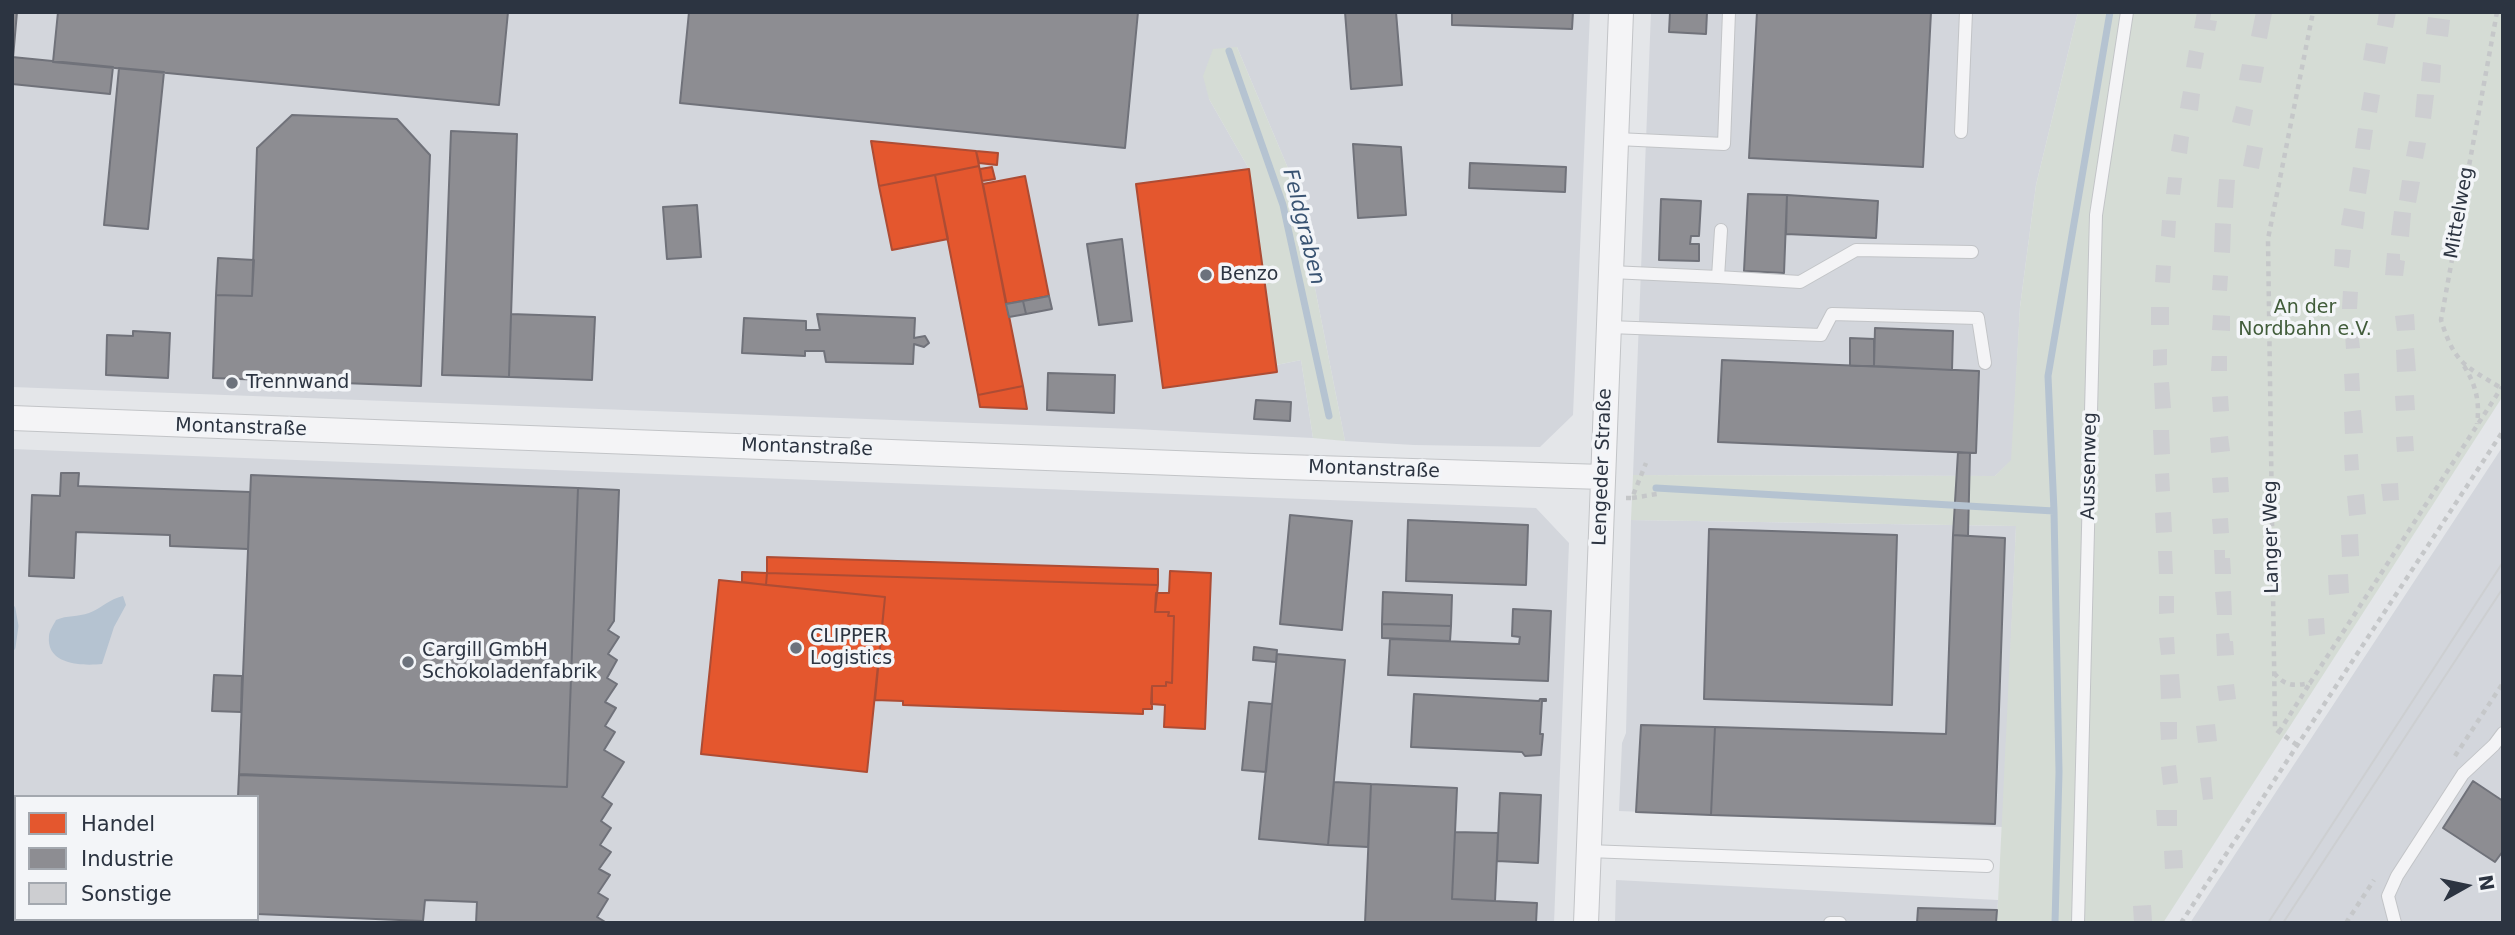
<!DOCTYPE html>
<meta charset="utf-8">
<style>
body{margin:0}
#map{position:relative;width:2515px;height:935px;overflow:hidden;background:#e4e6e9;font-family:"DejaVu Sans",sans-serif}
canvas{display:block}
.frame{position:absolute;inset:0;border:14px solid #2c3441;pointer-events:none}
.legend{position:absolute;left:14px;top:795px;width:245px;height:126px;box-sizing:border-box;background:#f3f5f8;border:2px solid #a3a8af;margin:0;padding:9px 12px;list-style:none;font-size:21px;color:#2c3441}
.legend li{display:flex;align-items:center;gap:14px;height:35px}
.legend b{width:35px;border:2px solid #a3a8af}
.north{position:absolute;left:2431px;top:851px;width:70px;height:70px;-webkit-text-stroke:5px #f3f5f8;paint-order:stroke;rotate:81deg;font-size:19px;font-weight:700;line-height:28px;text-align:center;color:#2c3441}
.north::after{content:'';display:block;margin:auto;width:24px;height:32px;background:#2c3441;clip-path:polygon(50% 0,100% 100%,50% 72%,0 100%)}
</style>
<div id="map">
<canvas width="2515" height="935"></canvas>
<div class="frame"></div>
<ul class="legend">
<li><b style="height:19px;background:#e4572e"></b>Handel</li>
<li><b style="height:19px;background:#8d8d92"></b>Industrie</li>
<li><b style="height:19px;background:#cdced1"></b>Sonstige</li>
</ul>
<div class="north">N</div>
</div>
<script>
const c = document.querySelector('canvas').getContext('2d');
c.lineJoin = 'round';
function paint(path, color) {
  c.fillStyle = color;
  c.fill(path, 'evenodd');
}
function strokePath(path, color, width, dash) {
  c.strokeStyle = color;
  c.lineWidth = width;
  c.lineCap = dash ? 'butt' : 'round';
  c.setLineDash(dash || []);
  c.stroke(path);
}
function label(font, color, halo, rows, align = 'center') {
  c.font = font + ' "DejaVu Sans",sans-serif';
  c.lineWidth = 7;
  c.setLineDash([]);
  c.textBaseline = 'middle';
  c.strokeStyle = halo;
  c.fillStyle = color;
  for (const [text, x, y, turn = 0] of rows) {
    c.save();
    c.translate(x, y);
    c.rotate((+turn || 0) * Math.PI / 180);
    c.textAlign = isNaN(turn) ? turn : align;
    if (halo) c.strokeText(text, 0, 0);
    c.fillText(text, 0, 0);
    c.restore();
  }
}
paint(new Path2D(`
 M12 12H1590L1573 415 1540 447 1414 445 1345 441 1304 232 1290 173 1237 47 1209 99 1249 169 1276 365 1301 360 1313 438 1134 429 12 387Z
 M1651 12H2078L2036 185 2020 307 2012 460 1995 476 1633 475Z
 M2503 446V923H2190Z
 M12 449 1536 508 1569 543 1554 923H12ZM16 797H257V919H16Z
 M1631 520 2016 526 2003 827 1619 811 1622 743 1626 733Z
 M1616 880 1998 900 1997 923H1615Z`), '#d3d6dc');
paint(new Path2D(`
 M2078 12H2503V396L2163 923H1997L2016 526 1631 520 1633 475 1995 476 2011 460 2020 307 2036 185Z
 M1237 47 1290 173 1304 232 1345 441 1313 438 1301 360 1276 365 1249 169 1209 99 1203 76 1213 49Z`), '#d5dcd5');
paint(new Path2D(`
 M123 596 126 605 114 627 102 664C82 666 46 665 49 636 49 631 54 624 56 620 67 615 78 617 89 613 102 608 109 599 123 596Z`), '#b5c3d1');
const shops = new Path2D(`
 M871 141 976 151 979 166 879 186Z
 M976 151 998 153 997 165 979 163Z
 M979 166 1023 386 978 395 935 175Z
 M992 167 995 179 982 181 980 169Z
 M1249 169 1277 372 1163 388 1136 184Z
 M935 175 948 239 892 250 879 186Z
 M1025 176 1049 296 1006 304 983 184Z
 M1023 386 1027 409 980 407 978 395Z
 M767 557 1158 569V585L767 573Z
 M1170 571 1211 573 1205 729 1164 727 1165 705 1151 704 1152 686H1166V682L1172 683 1174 616H1168L1169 612H1155L1156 593H1169Z
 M742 572 767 573 766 585 742 582Z
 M767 573 1158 585 1155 612H1169L1168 616H1174L1172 683 1166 682V686H1152V709H1143V714L903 705V701L875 700 885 597 766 585Z
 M719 580 885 597 867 772 701 754Z`);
paint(shops, '#e4572e');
strokePath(shops, '#ad4c34', 2);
const industry = new Path2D(`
 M12 12H17L13 58 12 57Z
 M58 12H508L499 105 53 62Z
 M689 12H1138L1125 148 680 103Z
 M1345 12H1396L1402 85 1351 89Z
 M1452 12H1573L1572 29 1452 25Z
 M1670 12H1707L1706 34 1669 32Z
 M1757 12H1931L1923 167 1749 158Z
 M12 57 113 67 110 94 12 84Z
 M119 68 164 72 148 229 104 225Z
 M292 115 397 119 430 155 421 386 213 378 216 295 252 296 257 148Z
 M451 131 517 134 509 377 442 375Z
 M1353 144 1401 147 1406 215 1358 218Z
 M1470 163 1566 167 1565 192 1469 188Z
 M1748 194 1787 195 1784 273 1744 271Z
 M1787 195 1878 201 1876 238 1786 234Z
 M1661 199 1701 201 1699 236H1691L1690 244H1699V261L1659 260Z
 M697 205 701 257 667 259 663 207Z
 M1122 239 1132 321 1099 325 1087 244Z
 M218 258 254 260 252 296 216 295Z
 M1049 296 1052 309 1026 314 1023 301Z
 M1023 301 1026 314 1009 317 1006 304Z
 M511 314 595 317 592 380 509 377Z
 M817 314 915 318 914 338 925 336 929 343 924 347 914 344 913 364 826 362 824 351H805V356L742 353 744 318 806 321V330H820Z
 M1875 328 1953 331 1952 370 1874 366Z
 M133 331 170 333 168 378 106 375 107 335 133 336Z
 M1850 338 1874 339V366H1850Z
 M1722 360 1979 371 1976 453 1718 442Z
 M1048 373 1115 375 1114 413 1047 410Z
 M1256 400 1291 402 1290 421 1254 419Z
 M1958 452 1970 453 1968 536 1953 535Z
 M61 473H79L78 486 250 492 248 549 170 546V535L76 532 74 578 29 576 32 495 60 496Z
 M251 475 578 488 567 787 239 775Z
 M578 488 619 490 614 621 608 630 619 637 608 654 617 660 607 678 617 684 605 702 616 708 605 726 615 732 604 750 624 762 602 797 612 804 601 821 611 828 600 845 611 852 599 869 610 875 598 893 608 899 597 917 607 923H476L477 902 425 900 423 921 257 914V797H238L239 774 567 787Z
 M1290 515 1352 521 1342 630 1280 624Z
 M1408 520 1528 525 1526 585 1406 581Z
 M1709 529 1897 535 1892 705 1704 699Z
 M1953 535 2005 538 1995 824 1711 815 1715 727 1946 734Z
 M1383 592 1452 595 1451 626 1382 624Z
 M1513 609 1551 611 1548 681 1388 675 1390 639 1519 644 1520 637 1512 636Z
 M1382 624 1451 626 1450 641 1382 638Z
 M1254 647 1277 650 1276 662 1253 660Z
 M1277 654 1345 660 1328 845 1259 839Z
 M214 675 242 676 241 712 212 711Z
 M1414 694 1539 701 1540 699H1546V701H1542L1540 734H1543L1541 755 1525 756 1522 752 1411 747Z
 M1249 702 1272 704 1266 772 1242 770Z
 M1641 725 1715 727 1711 815 1636 812Z
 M2473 781 2503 801V851L2495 862 2443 828Z
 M1334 782 1371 784 1368 847 1328 845Z
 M1371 784 1457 788 1452 899 1537 903 1536 923H1365Z
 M1500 793 1541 795 1538 863 1497 861Z
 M12 821H16V913H12Z
 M1455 832 1498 833 1495 901 1452 899Z
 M1918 908 1997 910 1996 923H1917Z`);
paint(industry, '#8d8d92');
strokePath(industry, '#70727a', 2);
strokePath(new Path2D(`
 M1229 51 1283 205 1329 416
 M1656 488 2054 511
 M12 609 15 626 12 647
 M2055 923 2059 772 2054 511 2048 376 2110 12`), '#b5c3d1', 7);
paint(new Path2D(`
 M2197 12 2211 14 2210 20 2217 21 2215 31 2194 28Z
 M2256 12 2272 13 2267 39 2251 36Z
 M2379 12H2396L2393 28 2377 25Z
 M2428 17 2450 20 2448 37 2426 34Z
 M2366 43 2388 47 2385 64 2363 60Z
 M2189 50 2204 53 2201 69 2186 67Z
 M2423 62 2441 65 2440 83 2421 81Z
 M2242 64 2264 67 2261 83 2239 80Z
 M2183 91 2200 94 2198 111 2180 108Z
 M2364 92 2380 95 2377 113 2361 110Z
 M2417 94 2434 95 2431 119 2415 117Z
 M2236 106 2253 110 2250 126 2232 122Z
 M2358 128 2373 130 2370 150 2355 148Z
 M2174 134 2189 137 2187 154 2171 151Z
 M2409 141 2426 143 2423 159 2406 156Z
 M2247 145 2263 148 2259 169 2243 166Z
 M2353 167 2370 170 2366 194 2349 191Z
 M2168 177 2182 178 2180 195 2166 194Z
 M2219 179 2235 180 2233 208 2217 207Z
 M2402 180 2420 182 2416 203 2399 200Z
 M2344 208 2365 212 2363 229 2341 225Z
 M2394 211 2411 213 2409 237 2391 235Z
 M2162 220 2176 221 2175 238 2161 236Z
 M2215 223 2231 224 2230 253 2214 252Z
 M2335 249 2351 250 2349 268 2334 266Z
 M2387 253 2400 254V260L2405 261 2403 276 2385 275Z
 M2156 265 2171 266 2170 283 2155 282Z
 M2213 275 2228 276 2227 291 2212 290Z
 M2343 291 2358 292 2357 309H2342Z
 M2151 307H2169V325H2151Z
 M2414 314 2415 330 2397 331 2395 316Z
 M2213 315 2230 316V331L2212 330Z
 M2358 332 2360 348 2346 349 2345 334Z
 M2414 348 2416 371 2397 372 2396 350Z
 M2167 349V365L2153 366V350Z
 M2212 356H2227V371H2211Z
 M2359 373 2360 391H2345L2344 374Z
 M2169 382 2171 408 2155 409 2154 383Z
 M2414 395 2415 410 2396 411 2395 396Z
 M2228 396 2229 411 2213 412 2212 397Z
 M2361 410 2363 433 2345 434 2344 412Z
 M2153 430H2169L2170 454 2154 455Z
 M2228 436 2230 451 2211 453 2210 438Z
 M2413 436 2414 451 2397 452 2396 437Z
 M2358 454 2359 470 2345 471 2344 455Z
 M2169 473 2170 491 2156 492 2155 474Z
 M2228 477 2229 492 2213 493 2212 478Z
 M2398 483 2399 500 2383 501 2381 484Z
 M2364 494 2366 514 2349 516 2347 496Z
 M2171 512 2172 532 2156 533 2155 513Z
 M2228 518 2229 533 2213 534 2212 519Z
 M2358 534 2359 556 2342 557 2341 535Z
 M2214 550H2225V558H2230L2231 574H2215Z
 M2158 551H2172L2173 574H2159Z
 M2348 574 2349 593 2329 595 2328 575Z
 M2231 591 2232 615H2217L2215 592Z
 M2159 596H2174V613L2159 614Z
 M2324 618 2325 634 2309 636 2308 619Z
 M2229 633 2230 641H2233L2234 655 2217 656 2216 634Z
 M2174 637 2175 654 2161 655 2159 638Z
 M2179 674 2181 698 2161 699 2160 675Z
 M2234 684 2236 699 2219 701 2217 686Z
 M2160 722H2177V739L2161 740Z
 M2215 724 2217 741 2198 743 2196 726Z
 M2176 765 2178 783 2163 785 2161 767Z
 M2211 777 2213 799 2203 800 2200 778Z
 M2156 810H2177V826H2157Z
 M2182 850 2183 868 2165 869 2164 851Z
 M2151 905 2152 921 2134 922 2133 906Z`), '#cdced1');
const lane = new Path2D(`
 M1961 132 1966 12
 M1617 139 1724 144 1729 12
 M1611 272 1718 277 1721 230
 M1718 277 1800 282 1856 250 1972 252
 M1609 327 1821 335 1832 314 1978 318 1985 363
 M1588 851 1987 866
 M1830 923H1840
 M2078 923 2096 215 2127 12
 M2395 923 2388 896 2397 876 2463 774 2494 745 2503 733`);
const street = new Path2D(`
 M12 418 1253 466 1603 477
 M1586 923 1621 12`);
strokePath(lane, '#c2c4c7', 14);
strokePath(street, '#c2c4c7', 26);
strokePath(new Path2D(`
 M2497 12 2441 320C2455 364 2464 365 2501 388
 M2464 366C2476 385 2480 402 2477 424
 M1626 498H1632L1646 463
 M1632 498 1657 494V490
 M2274 673C2286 687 2294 686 2310 683L2502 387
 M2279 732 2310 683
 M2297 745 2275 729 2268 239 2313 12
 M2455 756 2503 683
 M2181 923 2503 431
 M2346 923 2374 880`), '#c5c7c9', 4.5, [5, 5]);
strokePath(lane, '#f4f4f6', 12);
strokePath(street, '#f4f4f6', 24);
strokePath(new Path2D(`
 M2268 923 2503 562
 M2283 923 2503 588`), '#cdcfd1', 2);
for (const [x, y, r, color] of [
 [1206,275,7,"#6c727c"],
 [232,383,7,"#6c727c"],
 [796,648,7,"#6c727c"],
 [408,662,7,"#6c727c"]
]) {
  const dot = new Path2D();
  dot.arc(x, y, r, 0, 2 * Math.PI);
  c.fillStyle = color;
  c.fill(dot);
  strokePath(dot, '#f3f5f8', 2.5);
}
label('19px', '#2c3441', '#f3f5f8', [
 ["Mittelweg",2460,213,-80],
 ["Montanstraße",241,428,2],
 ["Montanstraße",807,448,2],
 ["Aussenweg",2090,466,-89],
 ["Lengeder Straße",1603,467,-88],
 ["Montanstraße",1374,470,2],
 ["Langer Weg",2272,537,-91]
]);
label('19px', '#2c3441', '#f3f5f8', [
 ["Benzo",1220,275],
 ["Trennwand",246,383],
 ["CLIPPER",810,637],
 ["Logistics",810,659],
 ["Cargill GmbH",422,651],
 ["Schokoladenfabrik",422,673]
], 'left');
label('19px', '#415c3a', '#f3f5f8', [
 ["An der",2305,308],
 ["Nordbahn e.V.",2305,330]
]);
label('italic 21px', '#395372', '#f3f5f8', [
 ["Feldgraben",1303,227,76]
]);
</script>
